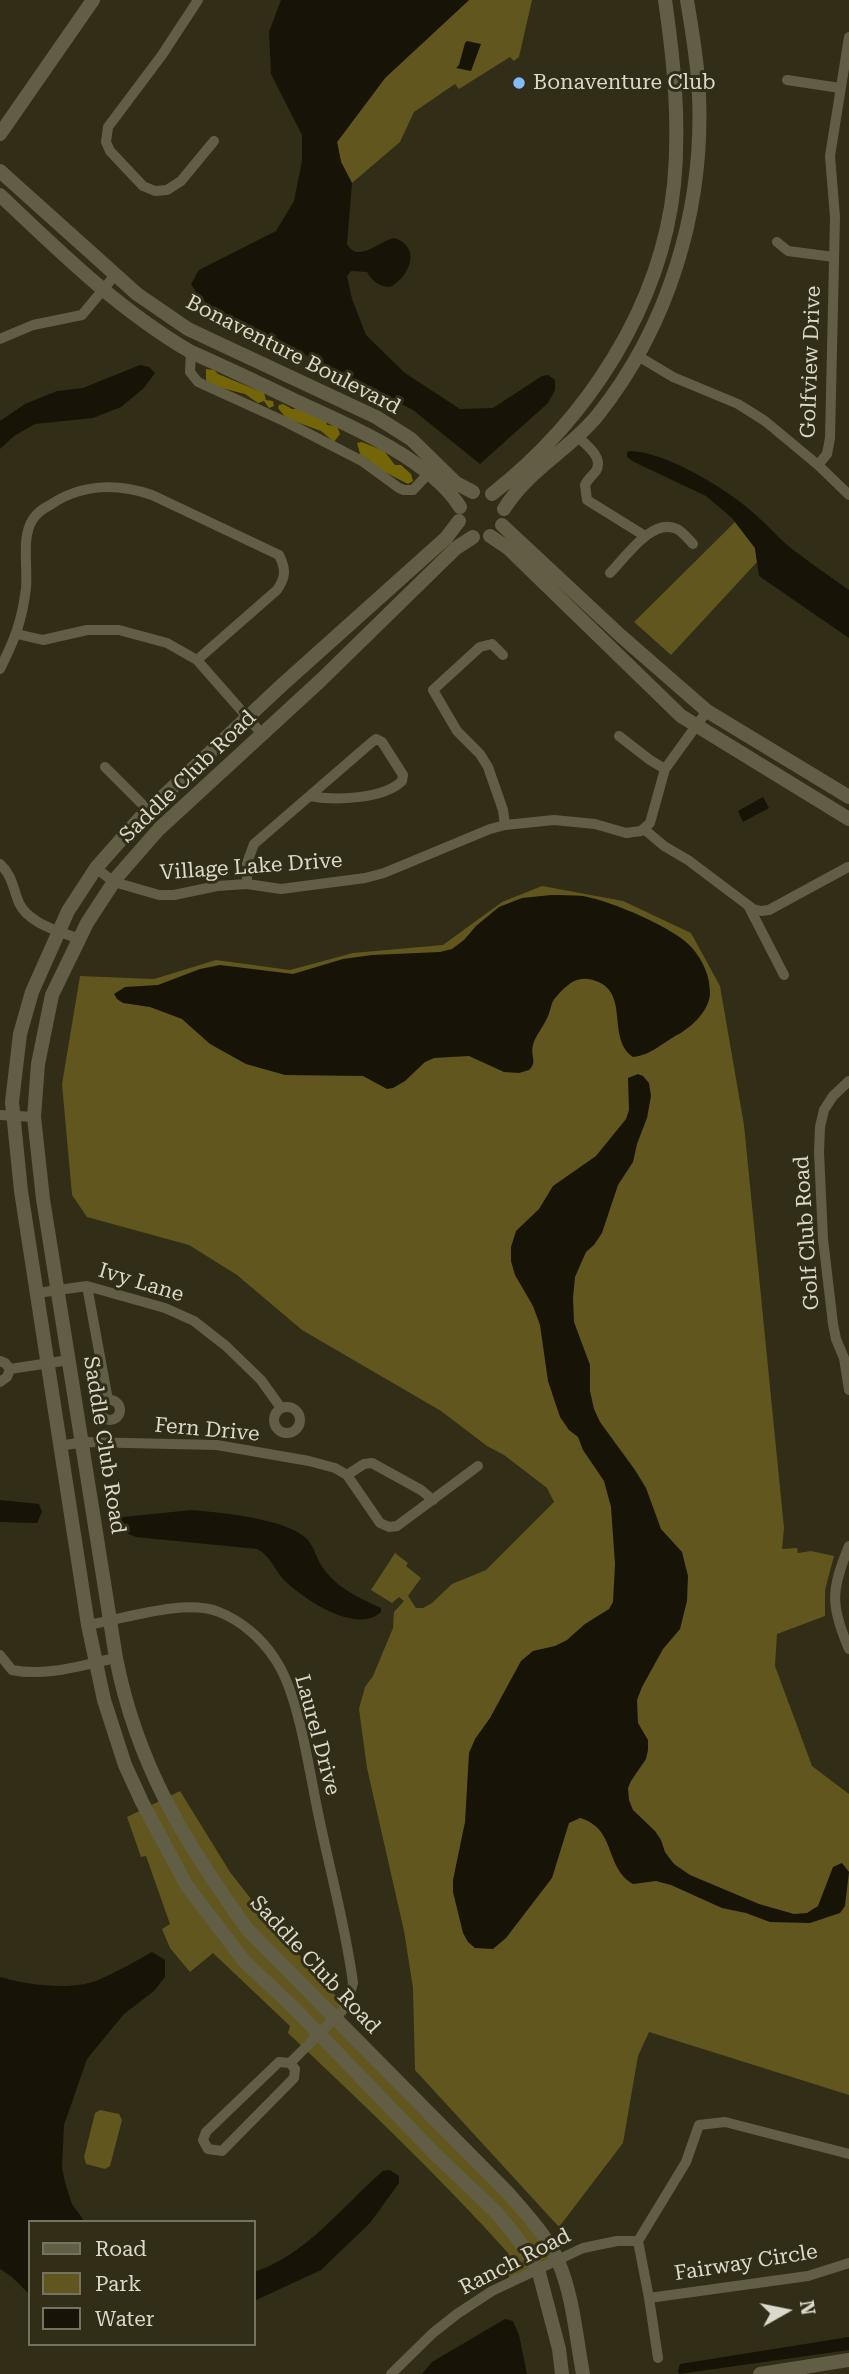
<!DOCTYPE html>
<style>
body{margin:0}
#map{position:relative;width:849px;height:2374px;overflow:hidden;background:#312d17;font-family:"Roboto Serif",serif}
canvas{display:block}
.legend{position:absolute;left:28px;top:2220px;width:228px;height:126px;box-sizing:border-box;background:#312d17;border:2px solid #75725f;margin:0;padding:9px 12px;list-style:none;font-size:21px;color:#dbd9cb}
.legend li{display:flex;align-items:center;gap:14px;height:35px}
.legend b{width:35px;border:2px solid #75725f}
.north{position:absolute;left:751px;top:2276px;width:70px;height:70px;-webkit-text-stroke:5px #312d17;paint-order:stroke;rotate:81deg;font-size:19px;font-weight:700;line-height:28px;text-align:center;color:#dbd9cb}
.north::after{content:'';display:block;margin:auto;width:24px;height:32px;background:#dbd9cb;clip-path:polygon(50% 0,100% 100%,50% 72%,0 100%)}
</style>
<div id="map">
<canvas width="849" height="2374"></canvas>
<ul class="legend">
<li><b style="height:9px;background:#625e46"></b>Road</li>
<li><b style="height:19px;background:#60561e"></b>Park</li>
<li><b style="height:19px;background:#171407"></b>Water</li>
</ul>
<div class="north">N</div>
</div>
<script>
const c = document.querySelector('canvas').getContext('2d');
c.lineJoin = 'round';
function paint(path, color) {
  c.fillStyle = color;
  c.fill(path, 'evenodd');
}
function strokePath(path, color, width, dash) {
  c.strokeStyle = color;
  c.lineWidth = width;
  c.lineCap = dash ? 'butt' : 'round';
  c.setLineDash(dash || []);
  c.stroke(path);
}
function label(font, color, halo, rows, align = 'center') {
  c.font = font + ' "Roboto Serif",serif';
  c.lineWidth = 6;
  c.setLineDash([]);
  c.textBaseline = 'middle';
  c.strokeStyle = halo;
  c.fillStyle = color;
  for (const [text, x, y, turn = 0] of rows) {
    c.save();
    c.translate(x, y);
    c.rotate((+turn || 0) * Math.PI / 180);
    c.textAlign = isNaN(turn) ? turn : align;
    if (halo) c.strokeText(text, 0, 0);
    c.fillText(text, 0, 0);
    c.restore();
  }
}
paint(new Path2D(`
 M469 0H532L519 57 514 61 510 57 459 89 455 84 414 112 400 142 352 183 341 162 337 142 385 78Z
 M735 522 755 548 757 562 671 655 634 622Z
 M542 886 623 901 691 933 720 986 744 1125 784 1528 782 1549 797 1548 798 1553 811 1551 834 1556 825 1590V1616L777 1634 775 1666 812 1766 849 1794V2095L649 2032 638 2056 623 2143 559 2227 415 2070 413 1988 404 1931 367 1768 359 1709 365 1687 373 1676 393 1628 394 1612 404 1601 399 1597 392 1603 371 1590 395 1553 408 1563 406 1566 421 1578 408 1596 416 1608H423L432 1603 452 1584 486 1570 554 1502 547 1488 504 1455 487 1446 441 1411 302 1330 237 1275 189 1245 87 1217 72 1195 62 1084 80 976 154 979 216 960 290 970 353 953 443 945 502 902Z
 M180 1791 230 1872 265 1917 346 2007 335 2018 509 2194 558 2259 509 2282 508 2253C439 2176 363 2104 288 2033L290 2026 213 1953 190 1972 170 1948 162 1929 170 1924 146 1856 141 1857 127 1817Z
 M100 2110 119 2114 122 2120 110 2166 105 2169 86 2164 84 2157 95 2113Z`), '#60561e');
paint(new Path2D(`
 M206 369 214 370 218 374 264 393 266 400 273 401 274 406 269 408 264 401 258 403 245 394 214 386 206 380Z
 M283 404 292 409 301 408 326 421 327 425 337 426 340 434 334 442 321 431 286 418 278 408 279 405Z
 M362 442 384 451 395 465H401L411 474 413 481 408 484 379 469 368 459 361 457 357 443Z`), '#746608');
paint(new Path2D(`
 M281 0H469L385 78 337 142 341 162 352 183 347 244C358 264 379 241 394 238 422 246 410 277 390 287 379 286 373 282 367 272L351 271 347 276 352 299 366 335 405 373 460 409 493 408 542 376 548 375 555 380V390L548 403 480 464 413 410 216 309 200 298 191 284 199 270 276 231 294 201 302 161V135L271 74 269 32Z
 M467 41 481 44 471 71 456 68 459 65 465 43Z
 M140 365 149 367 155 373 144 388 121 407 93 418 35 424 14 436 0 449V421L25 404 57 391 83 388Z
 M629 451C664 451 723 487 749 509 764 521 777 537 792 549 811 563 830 577 849 590V638L759 576 755 548 732 518 706 496 634 462 627 457V453Z
 M763 797 769 808 743 822 738 811Z
 M551 895C561 895 572 895 583 896 610 901 675 927 693 949 703 961 710 976 710 993 710 1009 693 1026 679 1034 663 1042 652 1055 633 1057 604 1037 634 987 588 979 574 977 565 987 556 997 551 1002 551 1009 548 1016 544 1026 535 1036 533 1045 530 1056 538 1062 529 1070L519 1073 504 1072 469 1056 434 1058 425 1062 405 1081 393 1088 387 1089 363 1076 285 1075 246 1064 210 1044 182 1019 150 1007 123 1003 117 999 114 994 125 987 158 985 200 969 220 965 293 974 343 959 372 955 440 952 452 949 464 940 476 926 499 907 522 898Z
 M638 1074 643 1076 649 1083 651 1096 647 1118 637 1144 633 1162 618 1185 602 1233 594 1245 586 1252 575 1277 573 1298 574 1322 590 1365V1391L594 1409 600 1422 635 1470 646 1488 661 1529 682 1552 688 1576 687 1601 680 1629 663 1649 642 1687 637 1700 638 1723 648 1740V1750L646 1759 631 1781 628 1788 629 1800 633 1810 655 1831 661 1840 665 1852 674 1864 690 1875 759 1904 794 1914 807 1913 818 1906 833 1867 842 1863 849 1872 845 1906 840 1913 810 1923 770 1922 746 1913 722 1908 671 1885 656 1881 633 1884C604 1867 617 1829 580 1818L569 1823 552 1878 506 1938 493 1949 475 1948 468 1942 463 1933 453 1892V1880L465 1822 469 1753 475 1739 490 1718 521 1661 533 1651 555 1646 567 1640 585 1624 609 1609 613 1602 615 1564 611 1507 604 1481 583 1450 578 1437 569 1430 560 1417 548 1381 540 1325 533 1306 515 1275 511 1261V1247L516 1231 539 1209 553 1186 596 1156 626 1119 629 1110 628 1078Z
 M0 1500 39 1504 42 1512 37 1523 0 1522Z
 M192 1510C222 1513 285 1518 307 1539 315 1548 316 1558 323 1568 337 1588 359 1598 381 1608V1612C356 1635 304 1599 285 1581 274 1570 271 1556 257 1549L136 1537 126 1533 118 1524 123 1517Z
 M152 1952 165 1960V1977L154 1991 124 2014 87 2059 64 2125 62 2168 66 2186 72 2204 85 2222H30V2295L12 2277 0 2269V1977C29 1985 75 1992 103 1978 120 1970 136 1961 152 1952Z
 M390 2170 399 2176V2183L370 2223 321 2270 254 2301V2272C307 2255 342 2206 383 2171Z
 M505 2319 513 2321 519 2335 527 2374H422L432 2362Z
 M849 2337V2350L679 2374 678 2371 680 2364Z`), '#171407');
strokePath(new Path2D(`
 M198 0 162 55 108 127 106 142 110 151 143 186 155 191 167 190 181 181 214 141
 M787 80 840 88
 M777 242 788 251 834 257
 M0 339 33 325 82 315 115 275
 M191 352 190 372 198 382 286 422 362 461 399 488 404 490H413L428 474
 M638 356 673 377 738 404 765 421 818 465 849 495
 M577 436C586 445 604 457 596 471 592 476 588 479 585 485L587 500 645 536
 M818 465 827 454 830 438 835 217 830 156 849 37
 M610 573C625 558 652 517 677 529 683 532 688 539 693 544
 M17 634 43 640 87 630H119L167 643 197 660 262 734
 M503 655 492 644 480 647 433 690 457 731 480 754 488 767 503 810 505 825
 M0 669C15 639 22 621 26 588 28 566 21 537 33 519 37 513 44 508 50 505 81 484 117 483 152 495L279 555C286 569 286 577 277 590L197 660
 M619 736 650 760 665 769
 M105 767 148 810
 M644 829 664 846 688 860 753 909 761 911 769 910 848 867
 M0 864C12 875 13 888 19 903 29 924 59 931 79 939
 M96 868 114 882 159 895H174L217 886 247 884 281 889 365 878 384 873 490 829 505 825 554 820 595 824 626 833 641 831 650 823 665 769 707 711
 M247 884V863L254 844 372 742 376 739 382 742 403 775 402 781C384 799 334 801 310 796
 M749 907 784 975
 M849 1081 833 1096 824 1110 820 1127 819 1152 823 1239 833 1324 836 1339 844 1358 849 1390
 M0 1115 34 1117
 M87 1286 108 1400
 M37 1293 87 1286 165 1308 194 1321 226 1346 261 1380 281 1408
 M0 1361 5 1363 10 1369
 M10 1369 69 1360
 M0 1382 7 1377 10 1369
 M100 1410a10 10 0 1 1 20 0a10 10 0 1 1-20 0Z
 M274 1420a13 13 0 1 1 26 0a13 13 0 1 1-26 0Z
 M60 1446 83 1442 217 1445 309 1461 335 1468 347 1475 380 1523 389 1527 397 1526 478 1466
 M347 1475 364 1464 372 1463 421 1490 433 1500
 M849 1546C831 1590 830 1605 849 1649
 M88 1625C124 1619 185 1598 219 1612 242 1621 262 1639 275 1659 300 1695 310 1778 320 1822 331 1875 346 1929 353 1983L346 2007 290 2063 279 2062 206 2132 203 2140 208 2149 222 2151 294 2078 295 2069 290 2063
 M0 1655 12 1670C46 1677 82 1665 116 1658
 M849 2154 725 2122 699 2125 686 2162 638 2241 649 2298 808 2276 849 2263
 M649 2298 658 2358
 M391 2374 433 2333 457 2314 492 2291 583 2248 617 2241H638`), '#625e46', 10);
strokePath(new Path2D(`
 M0 134 93 0
 M0 171 137 294 188 329 376 417 411 439 456 483 473 492
 M0 195C60 252 119 310 191 352 227 368 263 385 298 402 347 424 431 460 460 507
 M492 494C587 420 661 307 674 185 680 123 674 62 665 0
 M504 509C527 471 569 450 597 416 669 326 704 209 699 95 698 63 692 31 687 0
 M459 521 446 538 282 685 141 817 96 868 68 911 32 992 20 1034 12 1102 21 1191 88 1625 104 1700 125 1765 142 1802 187 1886 245 1962 294 2008 436 2155 496 2212 518 2239 538 2269 559 2349 562 2374
 M502 525 621 636 707 711 849 797
 M490 536 508 548 681 716 849 819
 M473 537 456 548 321 680 159 829 117 877 87 923 52 995 38 1064 34 1117 43 1199 116 1658C137 1765 185 1843 248 1930L509 2194C526 2214 547 2236 558 2261 573 2295 576 2337 583 2374
 M760 2374 849 2360`), '#625e46', 14);
for (const [x, y, r, color] of [
 [519,83,7,"#84bcfb"]
]) {
  const dot = new Path2D();
  dot.arc(x, y, r, 0, 2 * Math.PI);
  c.fillStyle = color;
  c.fill(dot);
  strokePath(dot, '#312d17', 2.5);
}
label('21px', '#dbd9cb', '#312d17', [
 ["Bonaventure Club",533,83]
], 'left');
label('21px', '#dbd9cb', '#312d17', [
 ["Bonaventure Boulevard",293,355,27],
 ["Golfview Drive",811,362,-88],
 ["Saddle Club Road",188,777,-44],
 ["Village Lake Drive",251,867,-4],
 ["Golf Club Road",807,1233,-94],
 ["Ivy Lane",141,1283,17],
 ["Fern Drive",207,1430,5],
 ["Saddle Club Road",104,1445,81],
 ["Laurel Drive",317,1735,75],
 ["Saddle Club Road",315,1965,47],
 ["Ranch Road",515,2262,-27],
 ["Fairway Circle",746,2263,-9]
]);
</script>
